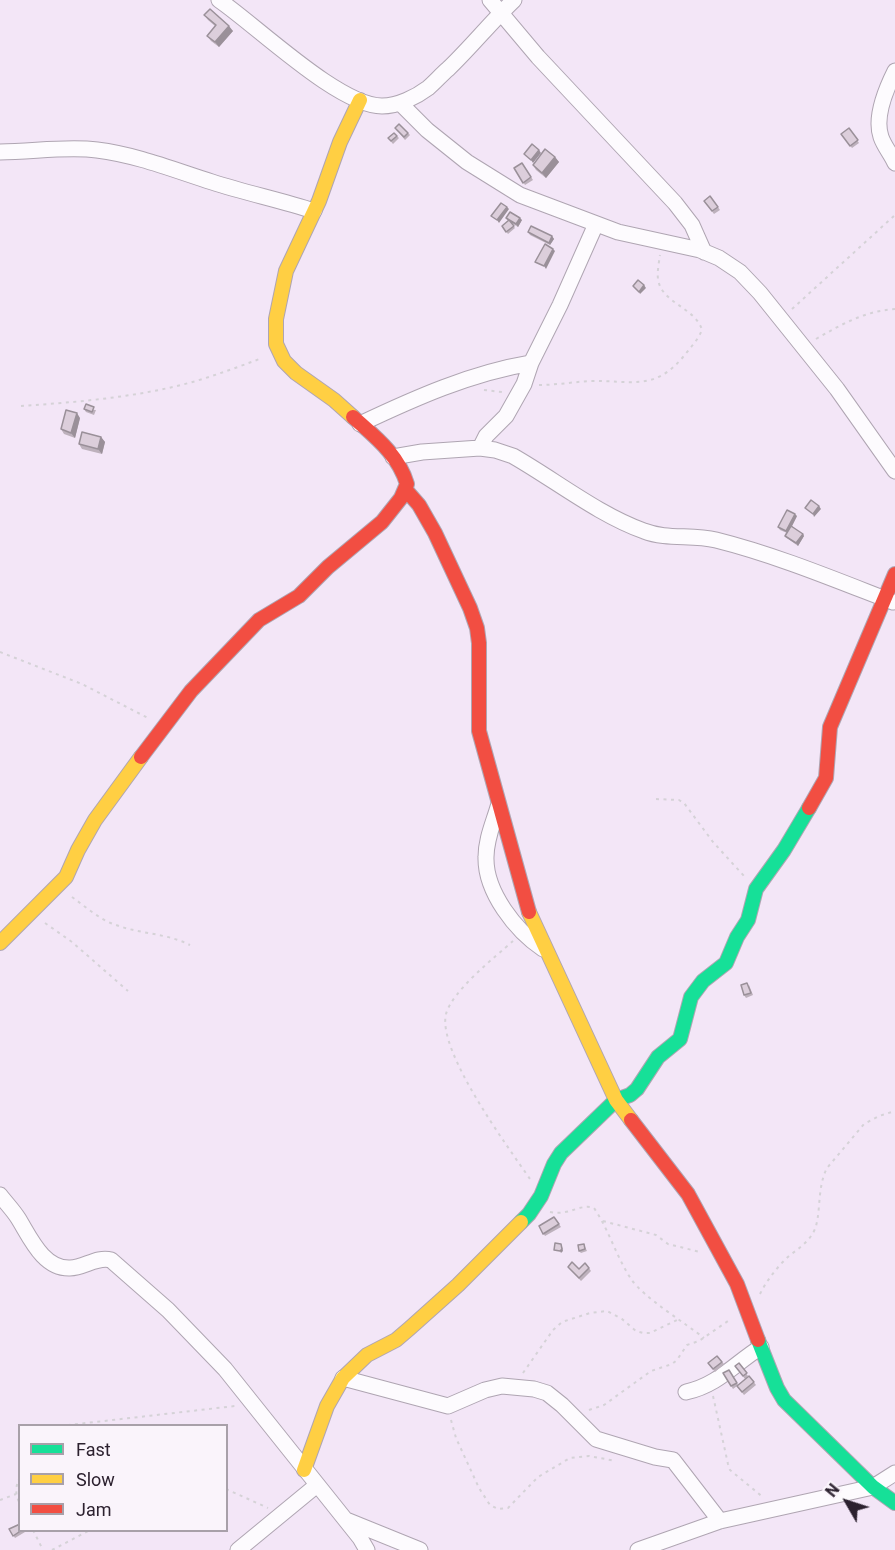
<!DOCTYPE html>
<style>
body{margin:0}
#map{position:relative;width:895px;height:1550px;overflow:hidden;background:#f3e6f7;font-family:Roboto,sans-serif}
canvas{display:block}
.legend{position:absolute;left:18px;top:1424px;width:210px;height:108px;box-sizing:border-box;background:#faf4fb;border:2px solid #a8a0a9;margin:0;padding:8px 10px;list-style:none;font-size:18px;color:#2c212f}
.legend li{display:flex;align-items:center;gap:12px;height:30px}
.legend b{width:30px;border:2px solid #a8a0a9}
.north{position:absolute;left:817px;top:1472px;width:60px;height:60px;-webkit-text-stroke:4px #faf4fb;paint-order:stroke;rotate:309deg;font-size:16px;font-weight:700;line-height:24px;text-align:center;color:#2c212f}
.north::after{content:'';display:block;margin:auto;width:21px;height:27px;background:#2c212f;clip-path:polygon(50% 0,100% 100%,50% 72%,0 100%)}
</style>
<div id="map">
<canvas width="895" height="1550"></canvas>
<ul class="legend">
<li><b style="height:8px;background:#16e098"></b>Fast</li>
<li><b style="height:8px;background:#ffcf43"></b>Slow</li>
<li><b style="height:8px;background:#f24e42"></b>Jam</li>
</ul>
<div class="north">N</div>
</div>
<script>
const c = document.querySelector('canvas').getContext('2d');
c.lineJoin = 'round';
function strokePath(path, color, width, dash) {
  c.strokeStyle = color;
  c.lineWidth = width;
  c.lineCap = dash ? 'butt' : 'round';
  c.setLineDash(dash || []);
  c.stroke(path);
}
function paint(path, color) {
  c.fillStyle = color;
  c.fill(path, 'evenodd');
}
const street = new Path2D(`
 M219 0C257 26 339 106 382 106 398 106 416 97 428 88 435 82 441 75 448 69 471 47 491 22 514 0
 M490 0 538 57 675 203 692 225 704 252
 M895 71C886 89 874 117 881 137 884 146 891 154 895 163
 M400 103 427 130 467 162 520 195 618 232 700 250 719 258 740 272 760 293 837 389 895 471
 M0 152C32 152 66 146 97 150 137 155 174 170 212 182 246 193 280 200 314 211
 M360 424C415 398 471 373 531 363
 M480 448 486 436 506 416 524 384 531 363 560 305 596 224
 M393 457 422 452 480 448 495 450 513 456C555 480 599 515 644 531 667 540 692 534 716 540 776 555 836 580 893 602
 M498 807C493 824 486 839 486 857 485 892 516 931 543 949
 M0 1195C6 1203 13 1210 18 1218 30 1237 43 1269 70 1268 84 1268 97 1256 111 1260L168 1310 225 1369 360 1538 367 1550
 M343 1378 448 1406 485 1390 502 1386 534 1389 547 1393 562 1405 596 1439 655 1457 673 1460 720 1521
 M686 1392C718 1385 734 1364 761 1347
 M346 1520 420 1550
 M238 1550 317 1485
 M638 1550 720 1521 873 1487 895 1473`);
const fast = new Path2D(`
 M521 1222 529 1214 541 1196 554 1164 561 1153 616 1100 630 1095 637 1089 658 1057 680 1039 691 997 703 981 726 963 737 937 748 920 756 889 784 850 809 808
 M758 1340 777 1388 784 1400 873 1487 895 1503`);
const slow = new Path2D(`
 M353 417 334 400 296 373 284 361 276 344V319L286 271 319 201 340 142 360 100
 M529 912 616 1100 631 1120
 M0 943 66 877 78 850 95 820 141 757
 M304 1470 327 1406 343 1378 367 1355 396 1340 410 1328 458 1285 521 1222`);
const jam = new Path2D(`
 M405 489 419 505 435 533 470 608 477 628 479 643V731L529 912
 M141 757 191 691 259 620 299 596 328 567 382 522 401 498 407 484C398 454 375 437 353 417
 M809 808 826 778 830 727 895 574
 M631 1120 688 1194 737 1284 758 1340`);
strokePath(street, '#afa5b2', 17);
strokePath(fast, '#afa5b2', 16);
strokePath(slow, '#afa5b2', 16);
strokePath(jam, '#afa5b2', 16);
strokePath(new Path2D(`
 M792 309 895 215
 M816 339C842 324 865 311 895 309
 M539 385C556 385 573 382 590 381 629 380 654 392 683 357 690 348 698 340 702 330 696 308 661 303 658 279 657 272 659 262 660 255
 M484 390 502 392
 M21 406C79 402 140 397 196 381 219 374 241 366 262 358
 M0 652 82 684 148 718
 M656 799 679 800 684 803 713 842 744 876
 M72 897C86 907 100 920 116 925 140 934 166 933 190 945
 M45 923 72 942 128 991
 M513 941C495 957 452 991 446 1014 437 1051 508 1147 530 1179
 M550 1212C570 1216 580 1203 594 1208 609 1230 616 1256 631 1279 643 1297 685 1323 704 1338
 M603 1221 656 1235 668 1244 700 1252
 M760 1294C767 1280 777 1267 789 1256 798 1249 807 1243 813 1233 822 1218 816 1189 827 1168L864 1124 879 1116 895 1111
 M523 1373 553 1330 562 1322 590 1313 607 1311 622 1319 636 1331 643 1333H650L679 1319
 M713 1396 728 1464 730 1470 764 1498
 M589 1410 604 1405 651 1371 672 1364 677 1360 687 1345 699 1341 731 1319
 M451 1420 456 1438 479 1488 490 1505 498 1509 508 1508 538 1477 570 1458 589 1456 616 1461
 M60 1426 235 1406
 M20 1477C15 1487 15 1494 20 1504
 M226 1489 268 1508
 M0 1500 16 1494
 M33 1530 43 1550
 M52 1550 90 1530`), '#d5d2d7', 2, [3, 4.5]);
strokePath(street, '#fdfbfe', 15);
strokePath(fast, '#16e098', 14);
strokePath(slow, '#ffcf43', 14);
strokePath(jam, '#f24e42', 14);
paint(new Path2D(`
 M204 15 233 31 219 47 211 41 207 36 215 26 208 20Z
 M395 128 408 133 410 135 405 140Z
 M849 128 859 143 852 148 841 134Z
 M394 133 399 138 393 144 388 138Z
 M555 157 559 162 546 178 536 170 533 165Z
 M522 163 533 180 525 185 514 168Z
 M710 196 720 210 714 214 704 201Z
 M506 218 522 220 518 227 510 222 515 228 508 234 502 226 508 221Z
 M528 232 552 236 554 239 550 245 530 235Z
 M84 409 96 410 94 415 86 412Z
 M80 418 75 438 64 434 61 429Z
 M101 437 105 442 102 454 82 449 79 444Z
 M797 516 792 526 804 536 798 546 787 538 785 536 787 533 780 530 778 527Z
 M749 985 753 995 746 998 744 995Z
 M554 1217 561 1227 545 1236 539 1226Z
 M585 1247 587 1251 581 1253 579 1251Z
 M568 1267 579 1269 589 1268 591 1271 581 1281Z
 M717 1356 724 1364 715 1372 708 1363Z
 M739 1363 748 1376 745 1379 735 1366Z
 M729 1370 738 1385 749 1376 756 1385 744 1395 737 1386 733 1389 723 1373Z
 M9 1529 24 1530 25 1532 15 1538Z`), '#bdb1bc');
paint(new Path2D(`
 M229 26 233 31 219 47 215 42Z
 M539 150 541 153 533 163 531 160Z
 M555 157 559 162 546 178 542 173Z
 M507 207 509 209 499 223 497 220Z
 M520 218 522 220 518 227 516 224Z
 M552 236 554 239 550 245 549 243Z
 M553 249 555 251 546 269 544 266Z
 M644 285 646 288 640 294 639 292Z
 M77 413 80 418 75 438 71 433Z
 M101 437 105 442 102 454 98 449Z
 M819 506 821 509 814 517 813 514Z
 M795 514 797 516 788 534 786 531Z
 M803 534 804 536 798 546 796 543Z
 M561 1244 562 1247 563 1251 561 1253 560 1251Z`), '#9a9099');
const building = new Path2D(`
 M210 9 229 26 215 42 207 36 216 25 204 15Z
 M399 124 408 133 404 137 395 128Z
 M849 128 858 140 850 146 841 134Z
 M394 133 397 136 391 141 388 138Z
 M532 144 539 150 531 160 524 154Z
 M545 149 555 157 542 173 533 165Z
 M522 163 531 177 523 183 514 168Z
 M710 196 718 207 712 211 704 201Z
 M501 203 507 207 497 220 491 216Z
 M510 212 520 218 516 224 506 218Z
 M509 220 514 226 506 232 502 226Z
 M531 226 552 236 549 243 528 232Z
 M545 244 553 249 544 266 535 262Z
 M638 280 644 285 639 292 633 286Z
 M86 404 94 407 92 412 84 409Z
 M66 410 77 413 71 433 61 429Z
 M82 432 101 437 98 449 79 444Z
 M811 500 819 506 813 514 805 508Z
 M787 510 795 514 786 531 778 527Z
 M791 526 803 534 796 543 785 536Z
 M747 983 751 993 744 995 741 985Z
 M554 1217 559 1224 543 1234 539 1226Z
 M555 1243 561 1244 562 1249 560 1251 554 1250Z
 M584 1244 585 1249 579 1251 578 1245Z
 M572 1262 579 1269 585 1263 589 1268 579 1278 568 1267Z
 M717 1356 722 1362 713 1369 708 1363Z
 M739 1363 747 1373 743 1376 735 1366Z
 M729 1370 737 1383 731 1386 723 1373Z
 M749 1376 754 1382 742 1392 737 1386Z
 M20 1524V1530H22L13 1536 9 1529Z`);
paint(building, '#dccedb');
strokePath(building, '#9a9099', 1.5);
</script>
